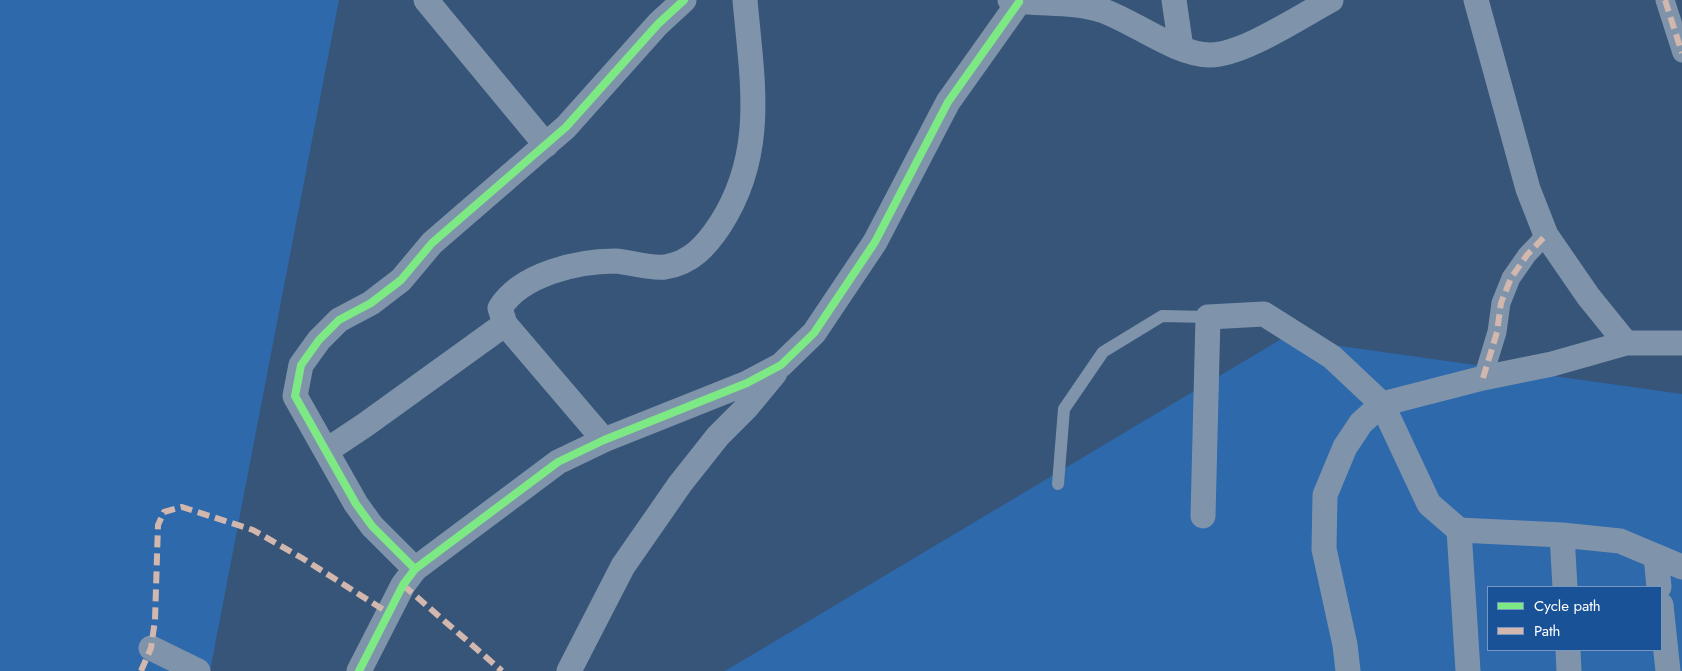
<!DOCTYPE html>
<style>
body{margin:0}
#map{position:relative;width:1682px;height:671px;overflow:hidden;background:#365579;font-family:Jost,sans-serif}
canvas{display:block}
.legend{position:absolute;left:1487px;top:586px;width:175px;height:65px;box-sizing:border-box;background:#195296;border:1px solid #7597c0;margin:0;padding:6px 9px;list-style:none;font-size:15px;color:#fff}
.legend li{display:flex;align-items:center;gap:10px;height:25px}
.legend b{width:25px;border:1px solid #7597c0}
</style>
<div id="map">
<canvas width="1682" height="671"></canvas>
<ul class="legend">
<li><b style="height:6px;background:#7ce984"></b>Cycle path</li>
<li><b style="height:6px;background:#d1b7ad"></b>Path</li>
</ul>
</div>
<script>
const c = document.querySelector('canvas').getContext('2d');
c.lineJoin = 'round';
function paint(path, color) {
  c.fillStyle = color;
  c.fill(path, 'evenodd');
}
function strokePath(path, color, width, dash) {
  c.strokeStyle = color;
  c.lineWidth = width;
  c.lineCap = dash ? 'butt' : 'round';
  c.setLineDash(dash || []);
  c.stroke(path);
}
paint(new Path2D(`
 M0 0H339L210 671H0Z
 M1283 338 1682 394V671H725ZM1488 587H1661V650H1488Z`), '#2e69ac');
strokePath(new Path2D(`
 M1058 484 1064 409 1103 352 1162 316 1208 317`), '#7f94ab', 12);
strokePath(new Path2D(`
 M1665 0 1682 53
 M1483 378 1497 332 1501 303 1511 278 1527 255 1546 235`), '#7f94ab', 19);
strokePath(new Path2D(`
 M426 0 546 145
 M1010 0C1039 5 1072 1 1101 10 1134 21 1176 55 1210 55 1243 55 1301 16 1331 0
 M1174 0 1181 48
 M1476 0 1528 189 1546 235 1588 296 1626 343
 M604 440 505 324 500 308C521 274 578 261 615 261 631 262 649 269 665 267 691 263 706 246 720 225 767 152 752 81 745 0
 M326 451 365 425 505 324
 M1203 516 1208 317 1264 314 1332 357 1382 404 1429 504 1459 530
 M1459 530 1562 535 1620 541 1682 567
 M1459 530 1468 671
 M1562 535 1565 587
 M1656 556 1659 587
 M415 569 372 526 356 504 326 451 295 396 301 365 319 340 339 320 371 303 401 280 432 243 566 127 658 24 684 0
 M1661 605 1668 671
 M151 648 198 671
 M1568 650 1569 671
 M359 671 403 585 415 569 558 462 604 440 747 383 781 365 814 333 875 242 948 102 1019 2
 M569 671 623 566 680 484 718 436 746 408 775 373
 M1348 671 1345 645 1324 549 1325 495 1345 447 1361 423 1382 404 1483 378 1552 364 1626 343H1682`), '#7f94ab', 25);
strokePath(new Path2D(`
 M1665 0 1682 53
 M1483 378 1497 332 1501 303 1511 278 1527 255 1546 235
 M403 585 502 671
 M141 671 151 648 155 620 158 525 164 512 182 507 253 530 302 558 390 614`), '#d1b7ad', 6, [12, 6]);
strokePath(new Path2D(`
 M415 569 372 526 356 504 326 451 295 396 301 365 319 340 339 320 371 303 401 280 432 243 566 127 658 24 684 0
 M359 671 403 585 415 569 558 462 604 440 747 383 781 365 814 333 875 242 948 102 1019 2`), '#7ce984', 8);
</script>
